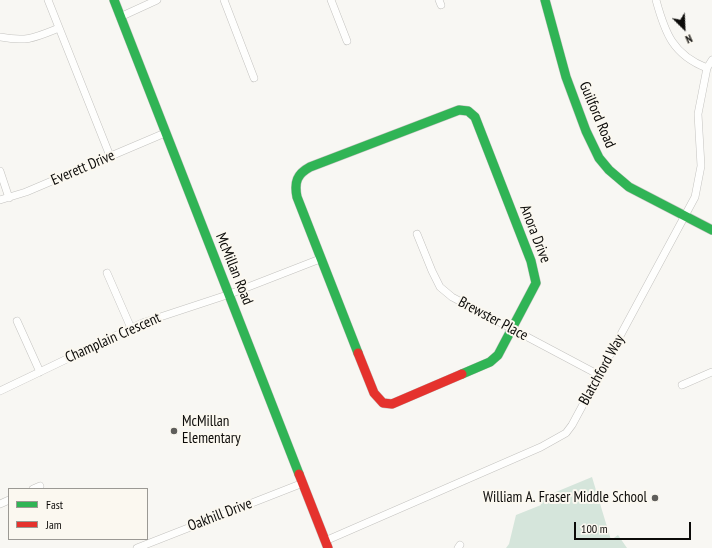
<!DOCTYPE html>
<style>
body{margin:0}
#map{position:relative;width:712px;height:548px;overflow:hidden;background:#f8f7f3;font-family:"PT Sans Narrow",sans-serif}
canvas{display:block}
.legend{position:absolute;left:8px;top:488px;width:140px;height:52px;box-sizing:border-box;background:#fbf8f0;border:1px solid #9b9994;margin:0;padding:5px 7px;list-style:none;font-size:12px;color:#0c0b09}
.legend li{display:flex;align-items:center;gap:8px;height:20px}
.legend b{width:20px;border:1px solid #9b9994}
.north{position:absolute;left:664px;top:8px;width:40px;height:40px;-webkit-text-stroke:3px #fbf8f0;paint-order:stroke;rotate:156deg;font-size:11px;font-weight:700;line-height:16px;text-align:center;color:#0c0b09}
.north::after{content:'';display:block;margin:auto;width:14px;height:18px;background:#0c0b09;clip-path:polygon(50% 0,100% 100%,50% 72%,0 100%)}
.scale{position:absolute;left:574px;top:522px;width:117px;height:18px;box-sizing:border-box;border:2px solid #0c0b09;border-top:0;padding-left:5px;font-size:12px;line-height:14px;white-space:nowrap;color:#0c0b09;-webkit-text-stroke:3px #fbf8f0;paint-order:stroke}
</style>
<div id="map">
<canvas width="712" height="548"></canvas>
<ul class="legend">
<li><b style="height:5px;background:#30b455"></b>Fast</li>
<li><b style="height:5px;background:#e5322d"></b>Jam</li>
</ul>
<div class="north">N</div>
<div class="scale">100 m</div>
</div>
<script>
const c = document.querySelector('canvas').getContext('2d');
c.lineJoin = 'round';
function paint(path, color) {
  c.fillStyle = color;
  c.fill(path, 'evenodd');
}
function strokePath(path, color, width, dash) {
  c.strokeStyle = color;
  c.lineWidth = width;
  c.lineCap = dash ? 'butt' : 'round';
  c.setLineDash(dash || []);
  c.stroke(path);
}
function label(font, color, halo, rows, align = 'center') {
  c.font = font + ' "PT Sans Narrow",sans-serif';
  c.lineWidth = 4;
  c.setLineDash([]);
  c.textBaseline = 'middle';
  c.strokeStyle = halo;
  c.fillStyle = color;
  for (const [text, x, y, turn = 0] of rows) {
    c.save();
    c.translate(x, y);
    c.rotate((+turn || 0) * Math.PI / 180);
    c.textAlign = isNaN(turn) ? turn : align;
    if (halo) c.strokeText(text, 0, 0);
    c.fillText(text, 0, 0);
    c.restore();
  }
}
paint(new Path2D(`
 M592 477 611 540 618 535 627 548H506L509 544 516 515 541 505 539 499Z`), '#d5e5db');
const street = new Path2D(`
 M48 0 110 156
 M224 0 254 78
 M331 0 347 41
 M439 0 441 5
 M656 0C665 33 673 55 707 68
 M120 17 157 0
 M0 37C27 42 34 38 59 28
 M0 171 9 198
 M0 200 26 192 165 133
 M417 234 432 271 440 287 452 297 599 375
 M107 273 131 328
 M17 321 40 372
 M682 385 712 372
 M0 391 142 323 230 294 320 259
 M33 489 40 486
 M0 504 9 500
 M325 541 541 447 566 433 572 425 695 197 701 166 698 114 707 68 712 60
 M137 548 303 483
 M458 548 460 545`);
const fast = new Path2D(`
 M114 0 299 474
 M545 0 566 77 586 131 599 158 609 170 629 187 712 230
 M459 110 468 111 475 117 531 261 536 283 498 355 490 362 462 374
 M358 353 297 197C294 182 297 174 310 167L459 110`);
const jam = new Path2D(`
 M358 353 374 393 383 403 392 404 462 374
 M299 474 328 548`);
strokePath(street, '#c3c2bf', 8);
strokePath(fast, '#c3c2bf', 10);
strokePath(jam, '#c3c2bf', 10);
strokePath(street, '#fefefd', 7);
strokePath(fast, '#30b455', 9);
strokePath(jam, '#e5322d', 9);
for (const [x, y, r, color] of [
 [174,431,4,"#5f5e5b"],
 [655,498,4,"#5f5e5b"]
]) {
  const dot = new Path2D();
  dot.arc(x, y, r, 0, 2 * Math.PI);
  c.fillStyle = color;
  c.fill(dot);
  strokePath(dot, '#fbf8f0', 1.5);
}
label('15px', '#0c0b09', '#fbf8f0', [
 ["Guilford Road",597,115,67],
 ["Everett Drive",83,168,-23],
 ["Anora Drive",535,234,69],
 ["McMillan Road",234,269,68],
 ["Brewster Place",493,319,28],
 ["Champlain Crescent",113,338,-24],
 ["Blatchford Way",602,370,-61],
 ["Oakhill Drive",220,515,-21]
]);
label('15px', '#0c0b09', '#fbf8f0', [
 ["McMillan",182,422],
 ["Elementary",182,439],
 ["William A. Fraser Middle School",647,498,"right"]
], 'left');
</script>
